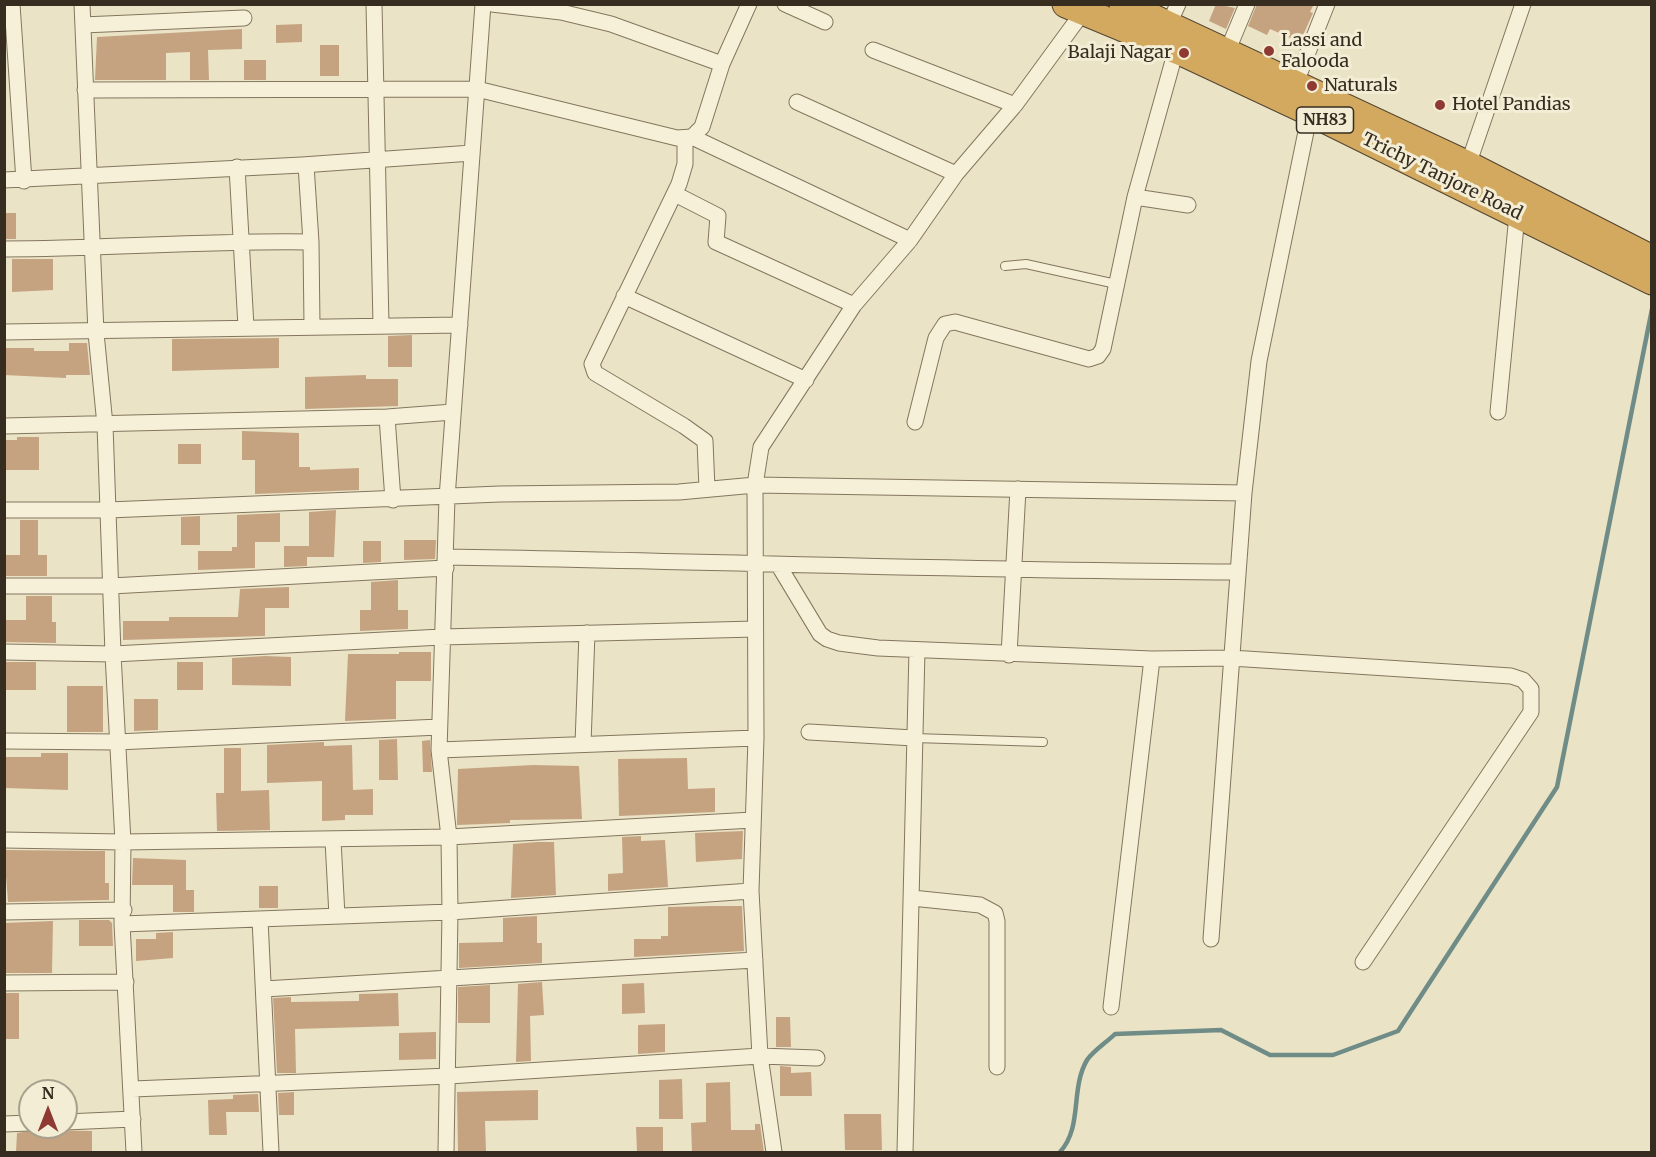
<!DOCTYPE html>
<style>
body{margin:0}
#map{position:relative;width:1656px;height:1157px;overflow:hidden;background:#eae3c6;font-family:Merriweather,serif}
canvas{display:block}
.frame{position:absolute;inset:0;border:6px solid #362c20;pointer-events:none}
.north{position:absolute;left:18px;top:1079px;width:60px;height:60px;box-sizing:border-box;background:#f3edd5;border:2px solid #a7a08d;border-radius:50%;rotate:0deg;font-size:16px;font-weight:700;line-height:24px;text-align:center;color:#362c20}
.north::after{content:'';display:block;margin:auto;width:21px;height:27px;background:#8e3a33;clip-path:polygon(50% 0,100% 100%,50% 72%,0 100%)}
</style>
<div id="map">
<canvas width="1656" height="1157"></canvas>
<div class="frame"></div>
<div class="north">N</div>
</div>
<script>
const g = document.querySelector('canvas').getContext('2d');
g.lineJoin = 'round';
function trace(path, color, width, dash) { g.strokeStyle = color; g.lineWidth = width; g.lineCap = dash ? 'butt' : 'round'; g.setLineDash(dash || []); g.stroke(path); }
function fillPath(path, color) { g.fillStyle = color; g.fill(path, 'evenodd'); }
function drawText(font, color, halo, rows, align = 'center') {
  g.font = font + ' Merriweather,serif'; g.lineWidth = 6; g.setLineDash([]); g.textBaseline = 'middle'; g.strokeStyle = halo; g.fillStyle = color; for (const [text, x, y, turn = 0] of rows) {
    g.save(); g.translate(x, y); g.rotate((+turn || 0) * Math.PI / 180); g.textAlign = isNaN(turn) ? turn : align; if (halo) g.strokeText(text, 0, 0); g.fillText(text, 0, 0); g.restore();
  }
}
trace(new Path2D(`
 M1060,1152C1083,1127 1070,1089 1087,1060C1093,1051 1107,1042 1115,1034L1221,1030L1270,1055H1333L1398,1031L1557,787L1652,309`), '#6f8c87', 4.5);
fillPath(new Path2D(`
 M1216,4L1235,8L1226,29L1209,21Z
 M1257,4H1314L1310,12L1313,13L1300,42L1270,29L1267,35L1248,26Z
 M302,24V42L276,43V25Z
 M242,29V49L208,50L209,80H190V52L166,53V80H95L97,37Z
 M320,45H339V76H320Z
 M244,60H266V80H244Z
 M4,213H16V239H4Z
 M12,259H53V290L12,292Z
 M412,335V367H388V336Z
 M279,338V368L172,371V339Z
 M69,343H87L90,375H66V378L4,375V348H34V351H69Z
 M366,375V379H398V406L305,409V377Z
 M242,431L299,433V467H310V470L359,468V490L255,494V460H242Z
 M17,437H39V470H4V440H17Z
 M178,444H201V464H178Z
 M336,510L334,557H307V566L284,567V546H309V512Z
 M280,513V542H255V568L198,570V551H232V547H237V515Z
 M200,516V545H181V517Z
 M20,520H38V555H47V576H5V555H20Z
 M404,540H436L435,559L404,560Z
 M363,541H381V562L363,563Z
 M398,580V610H408V629L360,631V610H371V582Z
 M289,587V608H265V636L123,640V621H169V617H238L240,589Z
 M26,596H52V622H56V643L4,642V620H26Z
 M399,652H431V681H396V719L345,721L348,654H399Z
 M265,656L291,657V686L232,685V658Z
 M4,662H36V690H4Z
 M177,662H203V690H177Z
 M67,686H103V732H67Z
 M134,699H158V730L134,731Z
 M397,739L398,780H379V740Z
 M430,740L432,772H423L422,741Z
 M324,742V746L352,745L353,790L373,789V815H345V820L322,821V781L267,783V745Z
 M224,748H241V791L269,790L270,830L217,831L216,793H224Z
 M41,753H68V790L5,788V757H41Z
 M687,758L688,789L715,788V812L619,816L618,759Z
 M533,765L579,766L582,819L510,820V823L457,825L458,769Z
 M743,831L742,859L696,862L695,833Z
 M641,836V841L665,840L668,887L608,891V874L623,873L622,837Z
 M537,842H554L556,895L511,898L513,844Z
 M4,850L105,851V883H109V900L8,902Z
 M133,858L186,860V890H194V912H173V885H132Z
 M259,886H278V908H259Z
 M711,906H742L744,951L634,957V939H661V936H668V907Z
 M537,916V943H542V963L459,968V943L503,942V918Z
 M79,920H109L112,923L113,946H79Z
 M53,921L52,973H4V923Z
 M173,932V958L136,961V939H156V933Z
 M542,982L544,1015L530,1016L531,1061L516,1062L518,984Z
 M644,983L645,1013L622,1014V984Z
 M490,985V1023H458V987Z
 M4,993H19V1039H4Z
 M398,993L399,1026L295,1029L296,1073H277L273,998L291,997V1002L359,1001V994Z
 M776,1017H790L791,1047H776Z
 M665,1024V1052L638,1054V1025Z
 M436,1032V1059L399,1060V1033Z
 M780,1066L791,1067V1073L811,1072L812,1096H780Z
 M682,1079L683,1119H659V1080Z
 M730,1082L731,1130H755V1124H760L764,1152H692L691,1123L706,1122V1083Z
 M538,1090V1120L485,1121L486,1152H458L457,1092Z
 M294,1092V1115H279L278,1093Z
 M258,1094L259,1112H226L227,1135H209L208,1100L233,1099V1095Z
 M844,1114H881L882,1150H845Z
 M636,1127H663V1152H637Z
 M36,1130L92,1131V1152H16L17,1133Z`), '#c5a380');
const lane = new Path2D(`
 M1005,266L1026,264L1116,284
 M914,738L1043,742`);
const street = new Path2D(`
 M12,4L24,181
 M82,4L96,333L105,425L113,654L123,842L122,924L134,1152
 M374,4L381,325
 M483,4L447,498L439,750L449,837L450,912L751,891
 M492,4L561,12L611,24L722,64
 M785,4L825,22
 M1169,24L1178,4
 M83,25L244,18
 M873,50L1015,105
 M1227,52L1247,4
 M1295,85L1327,4
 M85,90L477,89L677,138L692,137L702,127L722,64L749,4
 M797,102L956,174
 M692,137L910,240
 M685,138V164L679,184L592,364L595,373L684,426L705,441L707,489
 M306,165L311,242L312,326
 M1468,165L1523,4
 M237,167L246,327
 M4,180L302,165L472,153
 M675,194L718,216L716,242L854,305
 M1135,197L1188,205
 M4,249C107,249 209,240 311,242
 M624,296L806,380
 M4,332L460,325
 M1498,412L1517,215
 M387,417L393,500
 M915,422L936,338L945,324L955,322L1089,359L1098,356L1103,349L1135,197L1176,50
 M4,426L387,417L453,412
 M4,510H108L500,494L679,492L755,485L1244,493
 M446,557C710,561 974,571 1238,572
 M779,566L820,634L827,639L839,643L878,648L1152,659L1231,658L1511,676L1523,680L1531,689V712L1363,962
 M4,586H111L446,568
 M4,652L113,654L442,637L755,629
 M1009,655L1018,489
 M809,732L914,738
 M4,741L117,742L439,727
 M583,744L587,633
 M439,750L756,738
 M4,840L123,842L449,837L753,820
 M333,840L337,916
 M912,898L980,905L995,913L997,921V1067
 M4,912L124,910
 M260,919L271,1152
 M122,924L450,912L446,1152
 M1211,939L1244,493L1259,361L1310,112
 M4,983L126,982
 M264,989L755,960
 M1111,1007L1152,659
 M133,1089L449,1076L760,1056L817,1058
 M66,1122L133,1119
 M4,1124L30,1123
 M774,1152L760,1056L751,891L756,738L755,485L761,447L854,305L910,240L956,174L1015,105L1083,12
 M905,1152L917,650`);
const highway = new Path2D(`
 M1066,4L1184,53L1310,112L1652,281
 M1123,4L1468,165L1652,259`);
trace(lane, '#84765e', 10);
trace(street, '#84765e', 17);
trace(highway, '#534431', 29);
trace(lane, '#f6f0d9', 8);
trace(street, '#f6f0d9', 15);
trace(highway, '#d2a95f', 27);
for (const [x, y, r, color] of [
 [1269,51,6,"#8e3a33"],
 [1184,53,6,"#8e3a33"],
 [1312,86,6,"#8e3a33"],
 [1440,105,6,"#8e3a33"]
]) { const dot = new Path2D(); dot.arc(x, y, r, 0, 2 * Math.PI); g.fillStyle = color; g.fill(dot); trace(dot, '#f3edd5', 2); }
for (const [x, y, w] of [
 [1325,120,57]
]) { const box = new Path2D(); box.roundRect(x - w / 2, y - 13, w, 26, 4.5); g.fillStyle = '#f3edd5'; g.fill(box); trace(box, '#362c20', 1.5); }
drawText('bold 16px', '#362c20', null, [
 ["NH83",1325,120]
]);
drawText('18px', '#362c20', '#f3edd5', [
 ["Lassi and",1281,41],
 ["Falooda",1281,62],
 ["Balaji Nagar",1172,53,"right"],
 ["Naturals",1324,86],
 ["Hotel Pandias",1452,105]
], 'left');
drawText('18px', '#362c20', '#f3edd5', [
 ["Trichy Tanjore Road",1442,177,26]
]);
</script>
